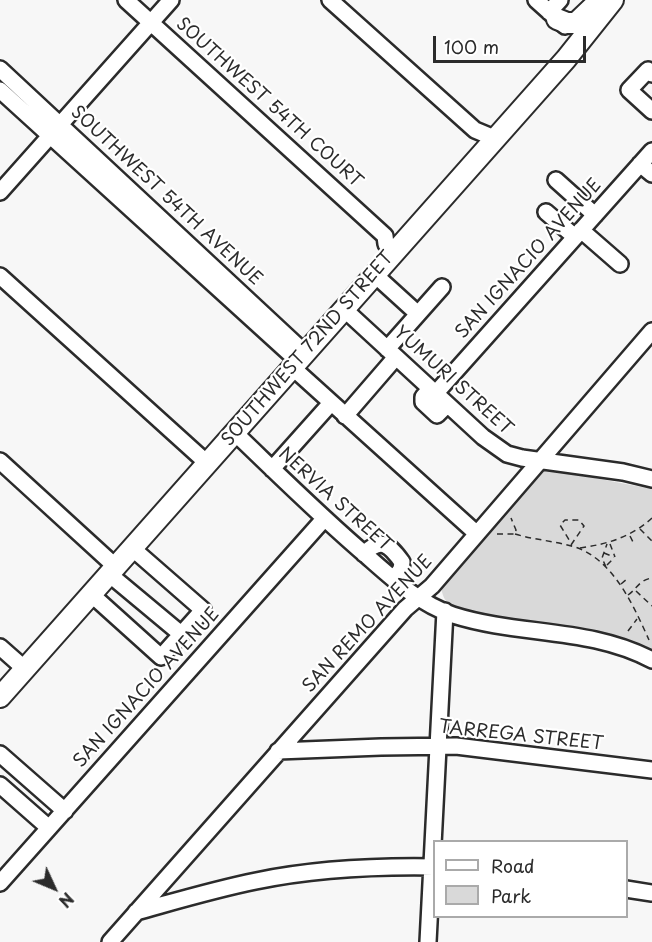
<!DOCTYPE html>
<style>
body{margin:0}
#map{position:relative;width:652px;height:942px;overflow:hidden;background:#f7f7f7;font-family:"Playpen Sans",sans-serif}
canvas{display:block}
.legend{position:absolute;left:433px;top:840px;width:195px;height:78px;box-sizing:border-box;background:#fff;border:2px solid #aaa;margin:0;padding:8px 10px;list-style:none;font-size:18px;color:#2b2b2b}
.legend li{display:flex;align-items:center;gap:12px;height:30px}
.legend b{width:30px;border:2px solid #aaa}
.north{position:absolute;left:24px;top:858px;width:60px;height:60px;-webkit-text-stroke:4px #fff;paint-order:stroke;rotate:134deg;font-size:16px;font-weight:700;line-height:24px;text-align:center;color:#2b2b2b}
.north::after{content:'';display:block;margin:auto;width:21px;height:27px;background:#2b2b2b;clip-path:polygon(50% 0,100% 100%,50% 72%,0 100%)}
.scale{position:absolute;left:433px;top:36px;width:153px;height:27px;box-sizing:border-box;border:3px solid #2b2b2b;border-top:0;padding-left:8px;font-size:18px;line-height:21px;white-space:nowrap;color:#2b2b2b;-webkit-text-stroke:4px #fff;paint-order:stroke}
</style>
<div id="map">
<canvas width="652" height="942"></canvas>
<ul class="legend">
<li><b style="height:8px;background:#fff"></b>Road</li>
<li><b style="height:16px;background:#d9d9d9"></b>Park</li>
</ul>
<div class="north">N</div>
<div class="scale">100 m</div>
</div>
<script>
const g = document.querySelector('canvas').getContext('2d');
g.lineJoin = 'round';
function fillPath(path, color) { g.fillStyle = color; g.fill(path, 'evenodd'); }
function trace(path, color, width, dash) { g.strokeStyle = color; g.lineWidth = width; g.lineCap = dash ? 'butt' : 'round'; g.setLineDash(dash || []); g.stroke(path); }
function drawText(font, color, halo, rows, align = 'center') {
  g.font = font + ' "Playpen Sans",sans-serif'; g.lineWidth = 4.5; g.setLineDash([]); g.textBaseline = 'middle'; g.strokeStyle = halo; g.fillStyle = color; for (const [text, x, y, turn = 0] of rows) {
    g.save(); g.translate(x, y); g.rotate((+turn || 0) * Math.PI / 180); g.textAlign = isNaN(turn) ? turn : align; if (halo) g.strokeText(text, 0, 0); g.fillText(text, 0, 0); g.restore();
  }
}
fillPath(new Path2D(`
 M543,468L652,489V654L616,637L475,614C456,609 442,607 441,584Z`), '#d9d9d9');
const minor = new Path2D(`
 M126,0L385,236L386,244L395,251
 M330,0L475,130L487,135L493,140
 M536,0L565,26
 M549,12L560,0
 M0,69L305,353
 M652,74L648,70L629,90L652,111
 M0,90L298,361
 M640,164L652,174
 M556,180L595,215
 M0,192L171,0
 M546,212L575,237
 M581,230L620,264
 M374,274L418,314
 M0,276L207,463
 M344,309L483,437L507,454L522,458L623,472L652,479
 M387,349L442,287
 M292,367L476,533
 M430,389L423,397V402L437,415L447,405
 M435,394L652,151
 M345,416L396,357
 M234,432C278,474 321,517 367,556C393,579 420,604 453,615C519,636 590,627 652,660
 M0,461L116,567
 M272,469L331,403
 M364,554C381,537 389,544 402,562L401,569L394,579
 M109,574L181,634
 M91,594L161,657L203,610L132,548
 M0,647L25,669
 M278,751L381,747L456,746L652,770
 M0,754L65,811
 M0,785L49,828
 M0,883L324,519
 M626,889L652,893
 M136,912C176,901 216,889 256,881C314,869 375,866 434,867
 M110,942L405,609L432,586L652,331
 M428,942L445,611`);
const major = new Path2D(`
 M557,19L567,23H576L598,2
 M0,697L566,59L613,0`);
trace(minor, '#2b2b2b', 20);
trace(major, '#2b2b2b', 24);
trace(new Path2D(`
 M640,529L652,541
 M497,534H515L516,530L511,518
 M515,534C535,540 555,541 575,547C614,560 634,607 649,640
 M630,536L633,542
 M610,544L615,557
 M571,545L584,526L579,520H565L560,525L571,543
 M580,548C608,544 631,537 652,518
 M604,553L614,557
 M607,565L614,558
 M606,567L602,558L607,544
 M621,584L627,579
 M636,591L652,606
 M628,595C637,589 639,580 652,578
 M628,631L637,619`), '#2b2b2b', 1.5, [6, 4.5]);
trace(minor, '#fff', 15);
trace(major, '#fff', 20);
drawText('18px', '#2b2b2b', '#fff', [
 ["SOUTHWEST 54TH COURT",269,103,42],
 ["SOUTHWEST 54TH AVENUE",166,196,43],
 ["SAN IGNACIO AVENUE",529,259,-48],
 ["SOUTHWEST 72ND STREET",308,349,-49],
 ["YUMURI STREET",453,381,42],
 ["NERVIA STREET",335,500,42],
 ["SAN REMO AVENUE",368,624,-47],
 ["SAN IGNACIO AVENUE",147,688,-48],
 ["TARREGA STREET",521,736,6]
]);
</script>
